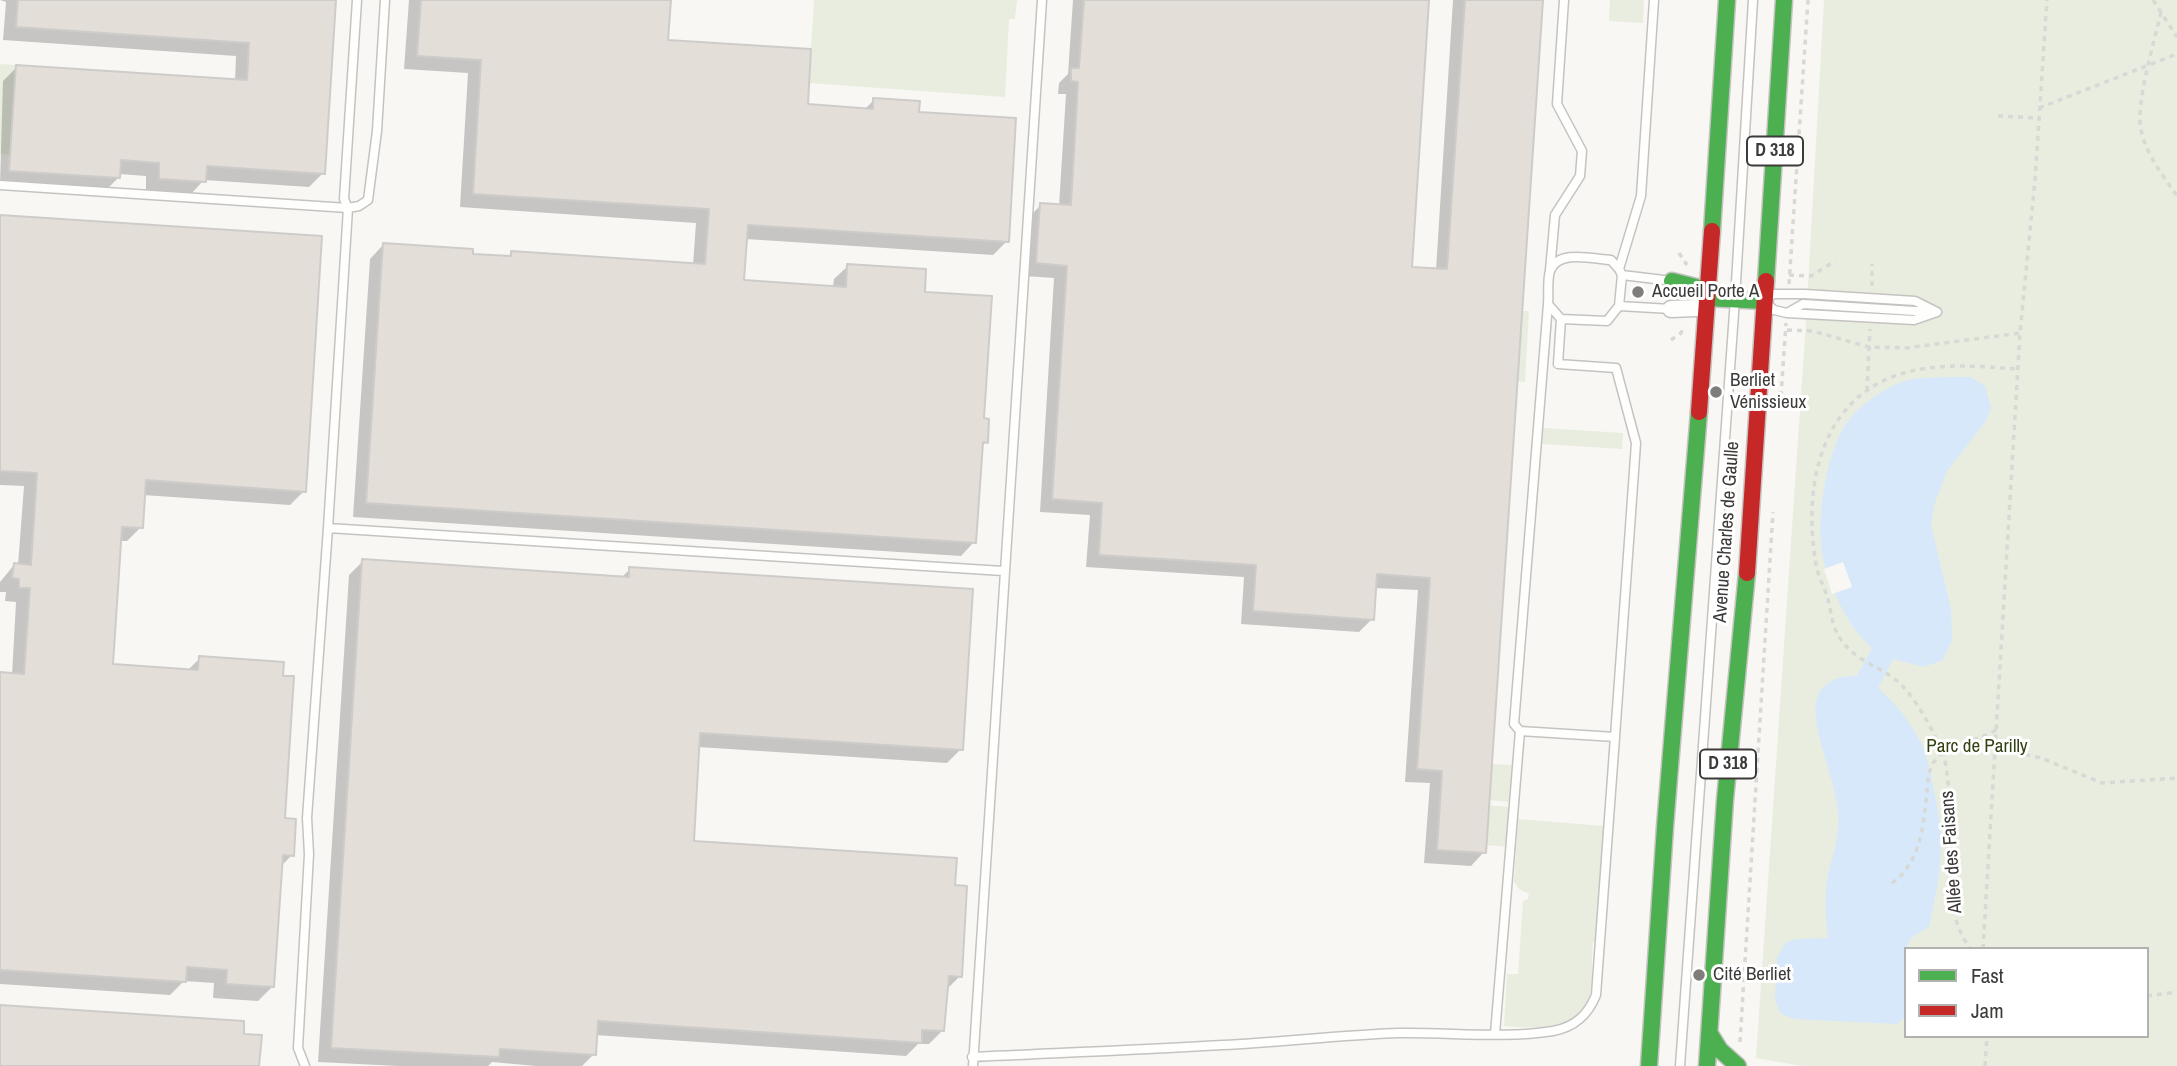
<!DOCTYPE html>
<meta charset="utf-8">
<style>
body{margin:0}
#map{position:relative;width:2177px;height:1066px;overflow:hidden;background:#f9f7f4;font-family:"Archivo Narrow",sans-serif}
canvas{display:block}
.legend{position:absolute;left:1904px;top:947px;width:245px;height:91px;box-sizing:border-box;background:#fff;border:2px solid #b1b1b0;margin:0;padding:9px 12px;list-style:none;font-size:21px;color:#3d3b39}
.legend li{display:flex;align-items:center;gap:14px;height:35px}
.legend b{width:35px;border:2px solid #b1b1b0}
</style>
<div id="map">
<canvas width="2177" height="1066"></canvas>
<ul class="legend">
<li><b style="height:9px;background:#4caf50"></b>Fast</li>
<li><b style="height:9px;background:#c62828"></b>Jam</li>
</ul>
</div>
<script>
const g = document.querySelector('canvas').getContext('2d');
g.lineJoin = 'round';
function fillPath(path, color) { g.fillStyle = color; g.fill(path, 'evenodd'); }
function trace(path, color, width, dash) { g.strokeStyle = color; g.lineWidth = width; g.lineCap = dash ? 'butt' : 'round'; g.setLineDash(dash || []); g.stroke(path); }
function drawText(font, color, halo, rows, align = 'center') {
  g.font = font + ' "Archivo Narrow",sans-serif'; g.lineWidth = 6; g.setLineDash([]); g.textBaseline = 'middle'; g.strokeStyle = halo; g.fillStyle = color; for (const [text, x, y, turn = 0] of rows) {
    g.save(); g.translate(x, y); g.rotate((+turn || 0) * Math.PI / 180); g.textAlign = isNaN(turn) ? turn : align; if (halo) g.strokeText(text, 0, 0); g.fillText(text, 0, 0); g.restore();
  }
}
fillPath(new Path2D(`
 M814,0H1017L1015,19H1009L1005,97L809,83Z
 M1610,0H1644L1643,23L1609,21Z
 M1824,0H2177V1066H1802L1756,1058L1805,336L1806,323L1804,322H1806ZM1906,949H2147V1036H1906Z
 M0,64L16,65L10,155L0,154Z
 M1522,311H1529L1525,382L1517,381Z
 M1543,428L1623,433L1622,449L1542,444Z
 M1492,764L1512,765L1510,802L1489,800Z
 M1489,805L1509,807L1507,847L1486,845Z
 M1518,819L1604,826L1596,941L1593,942C1591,960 1594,985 1588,1002C1578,1032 1528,1028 1504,1026L1507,974H1518L1523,901L1528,899L1529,894L1519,889L1514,882Z`), '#e8eddf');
fillPath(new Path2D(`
 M1945,377H1970L1985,386L1991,408L1986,421L1947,471L1934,505L1931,525L1951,609L1952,640L1943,660L1924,667L1893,659L1878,688C1896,704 1910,721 1921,743C1930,760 1941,822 1941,842C1941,871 1935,899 1929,927L1911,938L1907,946L1908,949H1906V1016L1897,1024L1794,1019L1780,1013L1775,999L1777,957L1786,942L1798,939L1828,938C1826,919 1824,900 1827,880C1832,854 1840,840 1838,812C1836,781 1811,729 1816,702C1820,681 1839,676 1857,676L1872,648C1847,627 1823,576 1821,543C1818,508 1828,441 1853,415C1868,400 1891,383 1913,379C1923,378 1934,378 1945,377Z`), '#d6e8fa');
fillPath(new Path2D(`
 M1843,562L1852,587L1832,594L1824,569Z`), '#f9f7f4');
fillPath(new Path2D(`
 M0,0H335L323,173L309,187L204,180L190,195L146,192V176L119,174L118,178L105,191L0,185L3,81L17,67L235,81L236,56L3,40L6,2Z
 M409,0H669L667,42L806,106L864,110L874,100L917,113L1007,241L993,255L746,239L742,282L833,287L834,279L848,266L923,293L983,420L986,442L981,448L974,542L961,556L353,517L370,259L383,245L471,255L507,258L512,252L693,265L696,223L460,207L468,73L404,69Z
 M1073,0H1427L1410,268L1436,270L1453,0H1541L1484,852L1471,866L1424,863L1430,783L1405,782L1418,590L1374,588L1372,619L1359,632L1241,624L1244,577L1086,567L1090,515L1040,512L1054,278L1024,276L1028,218L1041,205L1059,206L1066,94H1058L1059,83L1068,74Z
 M0,217L304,491L290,505L143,495L141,527L127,541H120L112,666L187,671L200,658L283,820L292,855L280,867L272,987L258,1001L213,998L214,983L184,981L170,995L0,984V674L12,675L16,602L5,601L6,592H0V582L14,565H18L24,486L0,485Z
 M363,561L621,578L630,569L961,749L947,763L698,747L692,843L953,887L960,976L946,990L943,1030L929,1044H918L906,1056L595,1035L594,1054L582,1066H536L492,1062L488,1066H398L318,1062L349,575Z`), '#0003');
const building = new Path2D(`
 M18,0H336L325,174L207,166L206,182L159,179V163L121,160L120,178L9,171L16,65L247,80L249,43L16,27Z
 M421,0H671L668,40L811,49L808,104L873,109V98L920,101L919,112L1016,118L1009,242L748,225L744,280L846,287L847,264L926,269L925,292L992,296L984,418L989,419L988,443L983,442L976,543L366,503L383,243L473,249V254L511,256V251L705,264L709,209L473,194L481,60L417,56Z
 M1084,0H1429L1412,267L1447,269L1465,0H1543L1486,853L1437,850L1442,771L1417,769L1430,578L1377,574L1374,620L1253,611L1256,565L1099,555L1102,503L1052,499L1067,266L1036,263L1040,203L1071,205L1078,82L1071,81V68H1079Z
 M0,215L322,236L306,492L146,480L143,528L122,527L113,664L198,670L199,656L284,662L283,676H294L285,818L296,819L294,856L283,855L274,987L226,984L227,970L187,967L186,982L0,970V672L24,674L30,588H19V579L12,578L14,563L31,565L37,473L0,471Z
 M362,559L629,577V567L973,589L963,750L700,733L694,841L957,858L955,885L967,886L962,977L949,976L944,1031L922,1030V1043L598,1021L596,1055L500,1049L499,1057L331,1048Z
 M0,1005L244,1021V1034L262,1035L259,1066H0Z`);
fillPath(building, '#e4ded8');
trace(building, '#ceccca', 2);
const lane = new Path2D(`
 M357,0L344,199L348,208L328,528L1003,571
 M0,185L348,208L359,206L368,200L377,131L385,0
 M1619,269L1611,260C1593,259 1558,249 1550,271C1547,280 1549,295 1548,304L1561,319L1607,321L1619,306L1622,275L1619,269L1641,196L1654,0
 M1550,270L1555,215L1580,176L1582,151L1557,104L1564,0
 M1622,275L1672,281
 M1773,294H1805L1915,301L1937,312L1914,320L1787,313L1774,310L1764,301Z
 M1548,304L1514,724L1520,731L1615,737L1636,443L1616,368L1558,364L1561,319
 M1619,306L1671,309
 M1789,312L1803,304L1931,312
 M1495,1034L1520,731
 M972,1057C1056,1053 1139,1050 1223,1045C1282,1042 1340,1035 1399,1033C1450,1032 1503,1039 1553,1031C1575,1027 1588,1015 1596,995L1615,737
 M305,1066L298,1048L309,854L307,818L328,528
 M973,1066L1042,0
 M1680,1066L1735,299L1753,0`);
const street = new Path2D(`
 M1671,309L1696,308L1708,298`);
const fast = new Path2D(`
 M1712,231L1727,0
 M1672,281L1696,287L1708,298L1764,301
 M1766,281L1784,0
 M1710,1034L1720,1050L1738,1066
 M1649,1066L1665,827L1699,412
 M1707,1066L1725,800L1747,573`);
const jam = new Path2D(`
 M1699,412L1712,231
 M1747,573L1766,281`);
trace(lane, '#c5c3c1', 11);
trace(street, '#c5c3c1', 19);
trace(fast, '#c5c3c1', 19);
trace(jam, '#c5c3c1', 19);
trace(new Path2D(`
 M2153,0L2177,37
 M2161,12C2155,40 2135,104 2141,130C2146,155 2163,175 2177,196
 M2039,108L2177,54
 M1998,116L2038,118
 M1679,253L1687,265
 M1789,275L1811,276L1835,261
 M1789,284L1808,0
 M1872,286V264
 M1787,330L1813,331L1869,347L1906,348L2020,333
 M1671,340L1681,333L1684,326
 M1867,391L1870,329
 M1781,396L1786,323
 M1996,730L1989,734L1943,751C1930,727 1917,698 1896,680C1876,664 1852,660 1838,635C1832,625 1831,611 1828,599C1825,589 1820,580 1817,569C1804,504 1813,420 1877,384C1921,360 1970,366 2018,369
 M1996,748L2041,758L2102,783L2177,778
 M1943,751C1948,773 1950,799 1951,822C1952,863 1943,915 1971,949
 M1892,883C1926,860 1924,809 1929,773L1933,763L1943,751
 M1983,949L2020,333L2035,180L2047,0
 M2147,996L2177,992
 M1740,1042L1773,512
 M1985,1066L1987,1036`), '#d8d8d7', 3.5, [5, 5]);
trace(lane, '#fefefd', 8);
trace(street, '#fefefd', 16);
trace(fast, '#4caf50', 16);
trace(jam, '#c62828', 16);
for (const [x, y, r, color] of [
 [1638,292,7,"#7f7d7a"],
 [1716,392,7,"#7f7d7a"],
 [1699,975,7,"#7f7d7a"]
]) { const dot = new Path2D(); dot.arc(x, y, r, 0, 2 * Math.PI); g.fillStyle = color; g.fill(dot); trace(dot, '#fff', 2.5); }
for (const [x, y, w] of [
 [1775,151,56],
 [1728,764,56]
]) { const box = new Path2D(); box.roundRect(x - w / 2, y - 14.5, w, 29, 5); g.fillStyle = '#fff'; g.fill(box); trace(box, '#3d3b39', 2); }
drawText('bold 18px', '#3d3b39', null, [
 ["D 318",1775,151],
 ["D 318",1728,764]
]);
drawText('19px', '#3d3b39', '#fff', [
 ["Accueil Porte A",1652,292],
 ["Berliet",1730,381],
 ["Vénissieux",1730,403],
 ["Cité Berliet",1713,975]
], 'left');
drawText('19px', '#3d3b39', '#fff', [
 ["Avenue Charles de Gaulle",1727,532,-86],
 ["Allée des Faisans",1952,852,-94]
]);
drawText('19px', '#324210', '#fff', [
 ["Parc de Parilly",1977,747]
]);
</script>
